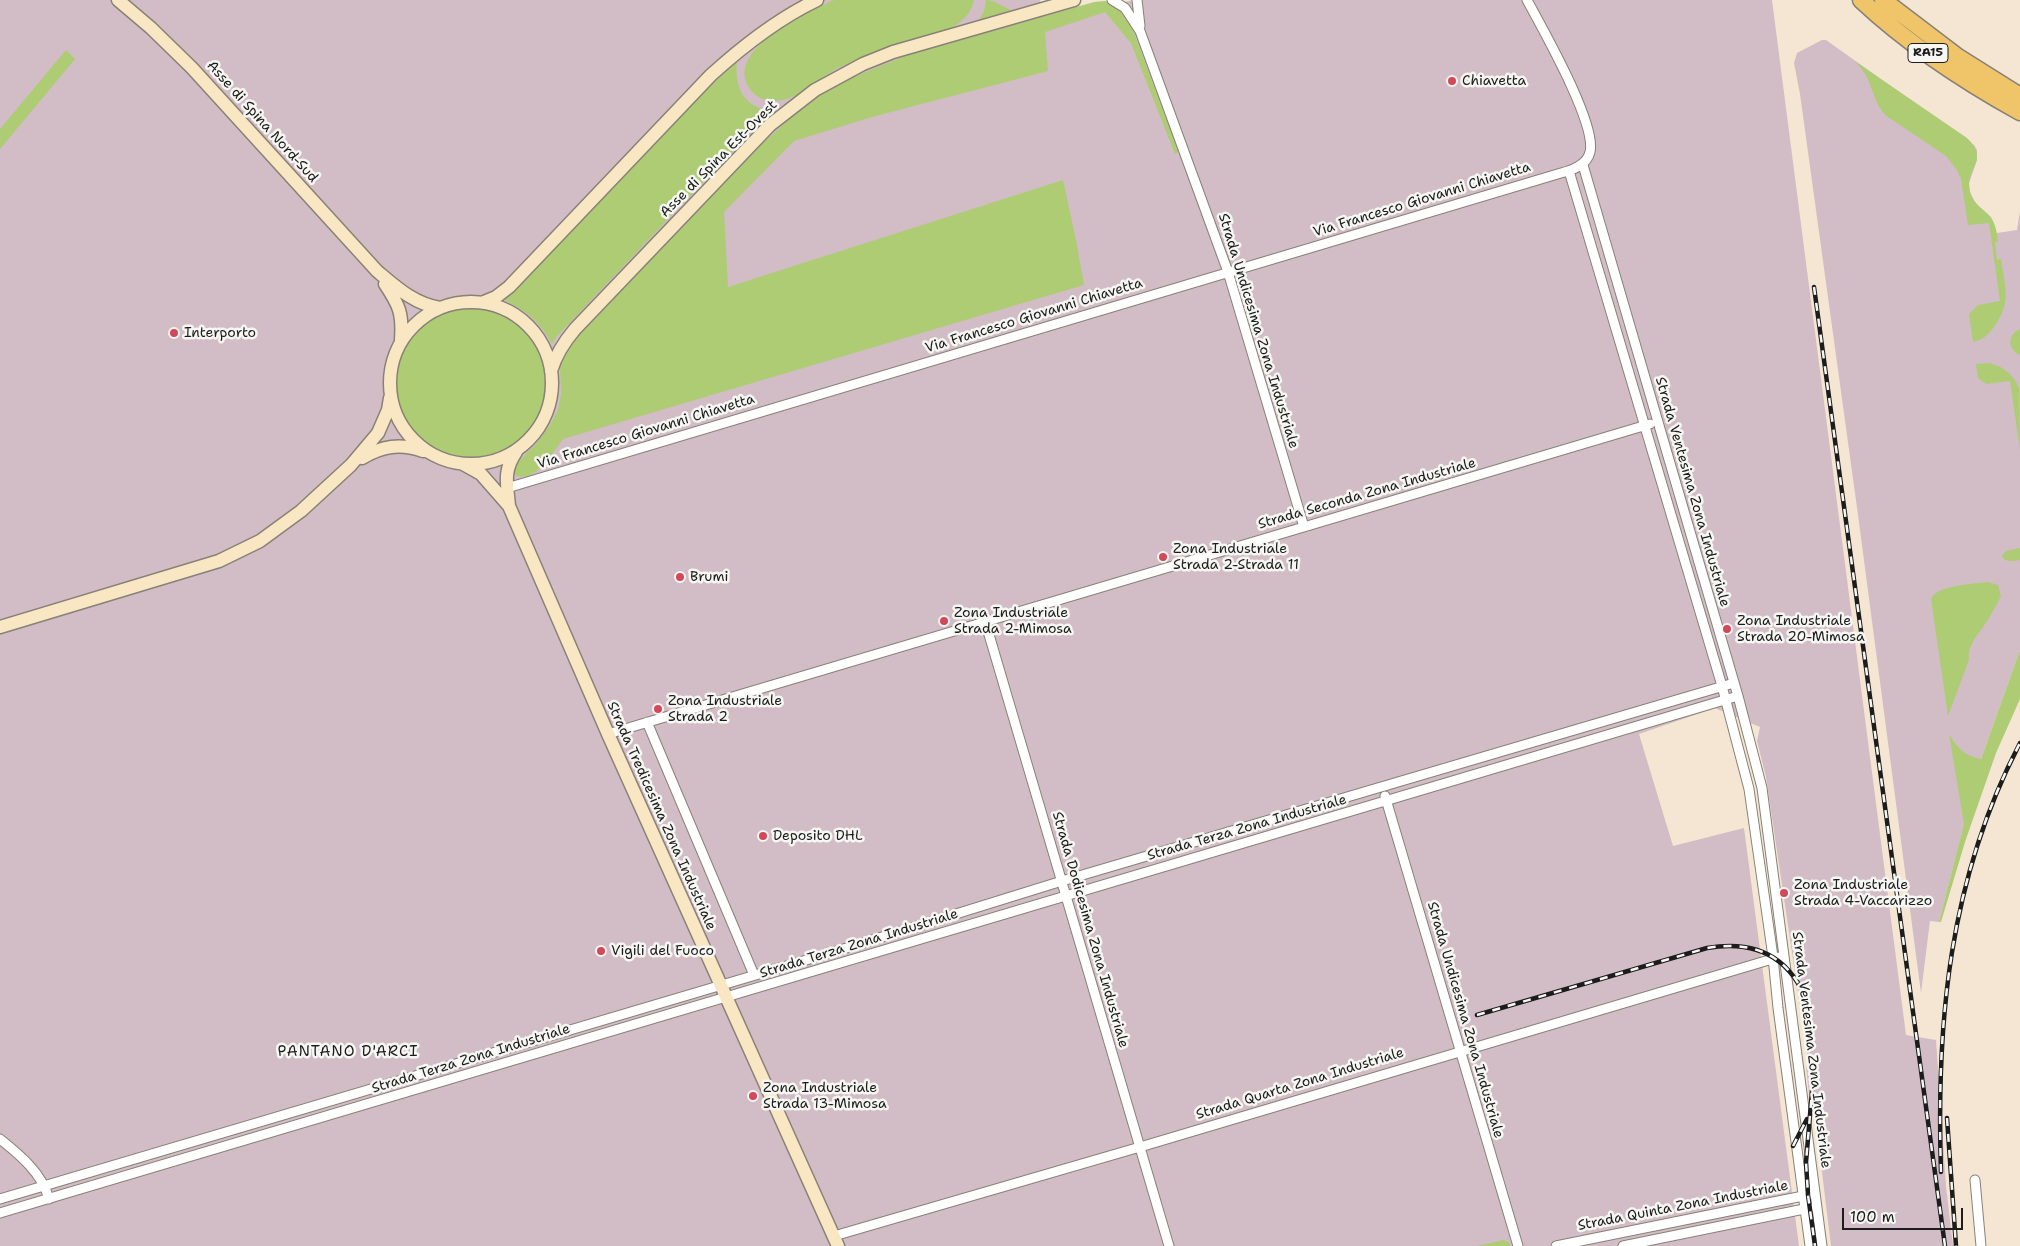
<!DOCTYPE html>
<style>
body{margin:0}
#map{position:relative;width:2020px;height:1246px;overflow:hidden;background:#f4e6d2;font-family:"Shantell Sans",sans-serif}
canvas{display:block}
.scale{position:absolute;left:1842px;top:1208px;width:121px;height:22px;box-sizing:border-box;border:2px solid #1c1c1c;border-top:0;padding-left:6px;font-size:15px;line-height:18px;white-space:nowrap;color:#1c1c1c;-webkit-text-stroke:4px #f6f6f2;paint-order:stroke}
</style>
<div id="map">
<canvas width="2020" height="1246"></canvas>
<div class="scale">100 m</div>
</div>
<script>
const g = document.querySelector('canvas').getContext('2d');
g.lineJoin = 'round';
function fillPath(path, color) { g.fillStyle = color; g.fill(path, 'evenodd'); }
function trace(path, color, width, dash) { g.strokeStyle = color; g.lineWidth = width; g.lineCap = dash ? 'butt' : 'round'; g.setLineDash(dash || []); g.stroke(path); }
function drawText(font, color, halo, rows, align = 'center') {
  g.font = font + ' "Shantell Sans",sans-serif'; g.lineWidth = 5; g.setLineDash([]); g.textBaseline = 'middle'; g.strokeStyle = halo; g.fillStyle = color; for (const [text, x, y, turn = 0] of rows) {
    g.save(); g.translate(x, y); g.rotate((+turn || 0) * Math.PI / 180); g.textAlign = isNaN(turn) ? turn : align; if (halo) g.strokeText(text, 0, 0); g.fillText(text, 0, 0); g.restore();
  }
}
fillPath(new Path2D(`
 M0,0H1040L1046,23L1133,0H1772L1906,1035L1936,1040L1946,1186L1953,1246H1831L1813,1099L1809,1094L1806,1067H1809L1766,777L1757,741L1760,727L1715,708L1639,734L1673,846L1744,828L1799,1246H0Z
 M1822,40H1826L1974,145L1977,150V160L1969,183L1970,192L1976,204L1991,217L1997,233L2017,230L2020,211V650L1981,759L1939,922L1930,921L1921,993L1858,515L1800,94L1794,63L1797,53Z`), '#d2bdc6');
fillPath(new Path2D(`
 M834,0H974C972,12 962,23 951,28C937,34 921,37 907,41C883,48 859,58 836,69C818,79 798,100 776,101C764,101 754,97 748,86C727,48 809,11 834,0Z
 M986,0C995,0 1002,7 1012,10L979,20L984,11Z
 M1105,1L1112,3L1128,17L1179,152L1175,154L1131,43L1105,12L1045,32L1048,71L872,117L794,141L724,212L728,287L1063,180L1076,240L1084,285L563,439C552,453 536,484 515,475L513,471L516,464L537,443L550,425L558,410L561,394L560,366L568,347L758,148L800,109L819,95L841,82L905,56L1094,2Z
 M66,50L75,59L0,149V129Z
 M737,61C734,90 745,108 775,112L749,134L557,336L552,344C541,323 526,310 504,300L703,93Z
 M1856,62L1967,138C1991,160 1964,169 1970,192C1973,205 1985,209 1992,219C1996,226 1997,234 1998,242H1995L1997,260L2001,259C2005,288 2012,301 1994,327C1988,335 1983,340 1973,342L1969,314L1978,305L2000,301L1989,223L1968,225L1961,179L1957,170L1946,156L1885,115L1878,105L1866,75Z
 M396 382a75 75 0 1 1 150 0a75 75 0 1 1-150 0Z
 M2020,329V355C2007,349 2007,335 2020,329Z
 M1989,363C2003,366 2014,375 2019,388L2020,450L2010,381L1986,384L1978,378L1976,364Z
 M2020,548V560C2014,561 2005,563 2002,556L2006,551Z
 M1988,582L1998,585L2001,596C1996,605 1991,616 1985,624C1978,635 1967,645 1969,660L1948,716L1931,599C1936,585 1974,584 1988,582Z
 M2020,650V699L1996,753L1965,842L1941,922H1939L1964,824L1949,734C1957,748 1965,756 1981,759Z
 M1504,1240L1510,1243V1246H1476Z`), '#adcc74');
const street = new Path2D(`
 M1112,0L1125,8L1140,31L1228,272L1304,527
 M1137,0L1140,26
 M1583,165L1738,696L1762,788L1822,1246
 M1569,171L1722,686L1749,789L1773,957L1778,1008L1810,1246
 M507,488L1561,173C1573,170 1587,165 1590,152C1597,124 1542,28 1527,0
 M985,621L1169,1246
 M647,722L754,975
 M608,734L1650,424
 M1385,796L1518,1246
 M0,1139C20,1155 42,1173 49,1199
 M1975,1180L1981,1246
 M0,1199L840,950L1062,881L1734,683
 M0,1213L1738,696
 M834,1236L1140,1147L1779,957
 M1556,1246L1808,1195
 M1623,1246L1809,1208`);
const secondary = new Path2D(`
 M118,0L151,28L192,68L377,271C396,287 414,304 440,308
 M385,284C399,305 403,313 401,340
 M390 383a81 81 0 1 1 162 0a81 81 0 1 1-162 0Z
 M484,302L496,297L509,287L711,75C743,46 777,19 817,0
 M551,371C556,354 564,342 575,329L770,125L815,90L863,64L893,52L1074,0
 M362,458C382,446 400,443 423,451
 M463,464L481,474L509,506L608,734L838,1246
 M509,506C507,483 503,471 516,452
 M0,627L219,561L260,541L301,511L351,465L378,433L388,410L390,398`);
const highway = new Path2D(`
 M1861,0C1908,44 1964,81 2020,112
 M1883,0L1958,57L2020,96`);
trace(street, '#888177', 11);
trace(secondary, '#888177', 15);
trace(highway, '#888177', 19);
trace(street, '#fff', 9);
trace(secondary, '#f9e7c3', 12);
trace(highway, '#f0c469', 16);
const rail = new Path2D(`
 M1814,287L1945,1246
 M1477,1015L1707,948C1760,939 1794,960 1810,1010
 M1814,1068L1806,1162L1808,1195L1815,1246
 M1947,1118L1956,1246
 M1793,1146L1807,1119
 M1941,1172C1936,1022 1949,879 2020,743`);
trace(rail, '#1c1c1c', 4.5);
trace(rail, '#f6f6f2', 2.5, [8]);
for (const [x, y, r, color] of [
 [1452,81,5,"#d1495b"],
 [174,333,5,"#d1495b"],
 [1163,557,5,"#d1495b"],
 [680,577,5,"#d1495b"],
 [944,621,5,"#d1495b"],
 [1727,629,5,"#d1495b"],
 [658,709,5,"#d1495b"],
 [763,836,5,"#d1495b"],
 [1784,893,5,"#d1495b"],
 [601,951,5,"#d1495b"],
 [753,1096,5,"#d1495b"]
]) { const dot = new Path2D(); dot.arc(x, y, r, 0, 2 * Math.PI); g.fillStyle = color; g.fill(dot); trace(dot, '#f6f6f2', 2); }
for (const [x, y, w] of [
 [1928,53,40]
]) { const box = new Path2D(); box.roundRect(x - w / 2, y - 9.5, w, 19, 4); g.fillStyle = '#f6f6f2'; g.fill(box); trace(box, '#1c1c1c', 1); }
drawText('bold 12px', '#1c1c1c', null, [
 ["RA15",1928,53]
]);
drawText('14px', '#1c1c1c', '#f6f6f2', [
 ["Chiavetta",1462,81],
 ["Interporto",184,333],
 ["Zona Industriale",1173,549],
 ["Strada 2-Strada 11",1173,565],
 ["Brumi",690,577],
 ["Zona Industriale",954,613],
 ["Strada 2-Mimosa",954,629],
 ["Zona Industriale",1737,621],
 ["Strada 20-Mimosa",1737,637],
 ["Zona Industriale",668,701],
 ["Strada 2",668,717],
 ["Deposito DHL",773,836],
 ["Zona Industriale",1794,885],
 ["Strada 4-Vaccarizzo",1794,901],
 ["Vigili del Fuoco",611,951],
 ["Zona Industriale",763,1088],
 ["Strada 13-Mimosa",763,1104]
], 'left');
drawText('14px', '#1c1c1c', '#f6f6f2', [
 ["Asse di Spina Nord-Sud",262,122,48],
 ["Asse di Spina Est-Ovest",719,159,-45],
 ["Via Francesco Giovanni Chiavetta",1422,200,-17],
 ["Via Francesco Giovanni Chiavetta",1034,316,-17],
 ["Strada Undicesima Zona Industriale",1258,331,73],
 ["Via Francesco Giovanni Chiavetta",646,432,-17],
 ["Strada Ventesima Zona Industriale",1692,492,74],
 ["Strada Seconda Zona Industriale",1367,494,-16],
 ["Strada Tredicesima Zona Industriale",661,816,66],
 ["Strada Terza Zona Industriale",1247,828,-16],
 ["Strada Dodicesima Zona Industriale",1090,930,74],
 ["Strada Terza Zona Industriale",859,944,-17],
 ["Strada Undicesima Zona Industriale",1465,1020,74],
 ["Strada Ventesima Zona Industriale",1811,1050,83],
 ["Strada Terza Zona Industriale",471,1059,-17],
 ["Strada Quarta Zona Industriale",1300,1084,-17],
 ["Strada Quinta Zona Industriale",1683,1206,-11]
]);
g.letterSpacing = '1px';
drawText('15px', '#1c1c1c', '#f6f6f2', [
 ["PANTANO D'ARCI",348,1052]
]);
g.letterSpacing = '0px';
</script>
